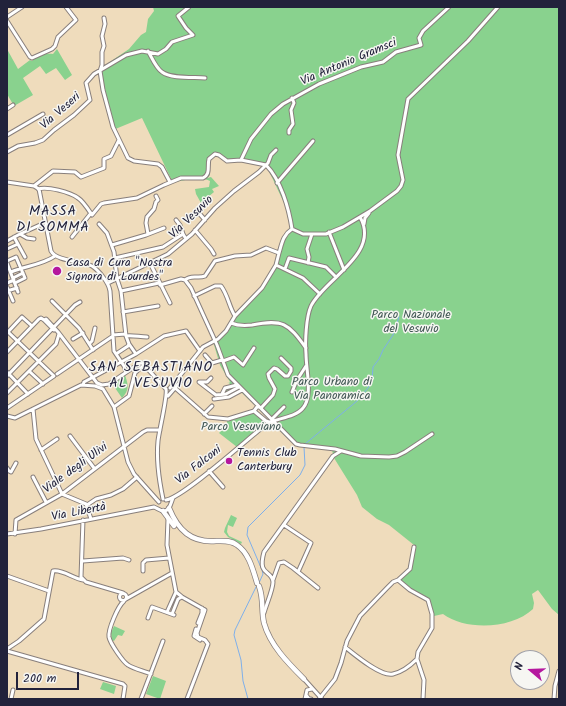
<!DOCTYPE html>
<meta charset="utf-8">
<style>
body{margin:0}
#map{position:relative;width:566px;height:706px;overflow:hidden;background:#efdcbc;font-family:Kalam,sans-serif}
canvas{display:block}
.frame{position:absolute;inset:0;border:8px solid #22223b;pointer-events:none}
.north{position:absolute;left:510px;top:650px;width:40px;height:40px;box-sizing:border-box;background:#f6f6f2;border:1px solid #a1a1a9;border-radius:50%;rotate:289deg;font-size:11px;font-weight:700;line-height:16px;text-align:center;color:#22223b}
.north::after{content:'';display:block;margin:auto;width:14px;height:18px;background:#b5179e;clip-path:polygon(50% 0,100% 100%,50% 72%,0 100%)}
.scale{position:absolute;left:16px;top:672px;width:63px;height:18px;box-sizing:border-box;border:2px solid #22223b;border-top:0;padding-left:5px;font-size:12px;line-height:14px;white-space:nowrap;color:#22223b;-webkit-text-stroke:3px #f6f6f2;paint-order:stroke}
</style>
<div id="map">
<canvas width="566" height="706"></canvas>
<div class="frame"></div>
<div class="north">N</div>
<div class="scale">200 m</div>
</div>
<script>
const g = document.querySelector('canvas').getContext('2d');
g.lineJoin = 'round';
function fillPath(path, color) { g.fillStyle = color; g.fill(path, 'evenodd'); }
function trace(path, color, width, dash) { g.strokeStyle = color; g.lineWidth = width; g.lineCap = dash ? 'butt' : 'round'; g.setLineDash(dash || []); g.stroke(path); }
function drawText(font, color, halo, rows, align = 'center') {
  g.font = font + ' Kalam,sans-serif'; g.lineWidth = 3; g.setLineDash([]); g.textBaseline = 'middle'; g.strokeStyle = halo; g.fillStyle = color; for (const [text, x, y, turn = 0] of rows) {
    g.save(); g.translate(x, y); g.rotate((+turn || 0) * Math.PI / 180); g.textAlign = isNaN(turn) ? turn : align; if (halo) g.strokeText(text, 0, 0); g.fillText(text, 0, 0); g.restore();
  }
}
fillPath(new Path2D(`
 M153,7H559V615L552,609L538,590L532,594L534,603L533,609C512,629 466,631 443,614L434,616L430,614V609L426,600L398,581L409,567L414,545L389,525L377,519L362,507L357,495L334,458L332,450L297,446L286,437L270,420L240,391L230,396L214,397L215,395H226L238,389L237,388L230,391V390L227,391V392L224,393L225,391L224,390L234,388L235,386L232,384H230L227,382L229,383L230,382L220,365L212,338L217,337L225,331L234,316L265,283L275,264L290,227L285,205L268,169C260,165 250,160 240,161C236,161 232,163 227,162C220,160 218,153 210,159V175L207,178L211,177L219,186L212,189L214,192L201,203L196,194L195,189L209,187L210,181C202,176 181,180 173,183L142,118L113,130C111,122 110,113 107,105C101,90 98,85 101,68L129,49L141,35L146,32L148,19L154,11Z
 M7,49L18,69L30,60L32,61C37,55 45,53 53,54L57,49L72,75L65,80L56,68L46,74L40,66L23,78L33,95L14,106L7,94Z
 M125,375C128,384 130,390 122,398L113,385Z
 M254,411L267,423L237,447L219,433L227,425V420Z
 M231,515L237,518L233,527L228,525L227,532L229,536L242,542L241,544L228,537L224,532L225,528Z
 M114,626L125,631L122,636L118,635L114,641L112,640L111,633Z
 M153,676L166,681L160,699L146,694Z
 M103,682L116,686L114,694L100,689Z`), '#89d28e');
trace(new Path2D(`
 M305,444L357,401L368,388L372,379L373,367L379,359L383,350L393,335L399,317
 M259,583L263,574L262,570L247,535L248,527L300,475L305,465L304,447
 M248,699L243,681L241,660L234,635L235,630L257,585`), '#7eafea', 1);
const minor = new Path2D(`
 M7,17L22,7
 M104,18L105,24L102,36L104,46L102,52V65L100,71L103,90L113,127L128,158L134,161L158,164L162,167L170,182
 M7,21L30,57L32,58L52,49L55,46L58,37L76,20L66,7
 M148,51C152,58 156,68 162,72C171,79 194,77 205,78
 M7,109L13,105
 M289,133V130L293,124L291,110L294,103L292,98
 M7,135L43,114
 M7,152L18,146L35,143L43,140L54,130L74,115L90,100L86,83L94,74L126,55L142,51L158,54L166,49L172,42L193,35L186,28L178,16L189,7
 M241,160L251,139L271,114L283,104L319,84L361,67L383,62L396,52L421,45L419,38L423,31L449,7
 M266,165C281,180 289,209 292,229L303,234H326L343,227L370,211L397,191L401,186L403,180L398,155L408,99L468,41L498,7
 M7,182L34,186L39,189L51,251C56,261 81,261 92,266C97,269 100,273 103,277C107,282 109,285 110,291L114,351L124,366L126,372
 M277,183L313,141
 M34,186L53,171L75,172L81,177L104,168V159L111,156L119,140
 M38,189C47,186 70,192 78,198C83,201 88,209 92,215L101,204L104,203L137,198L164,185L181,178H203C211,174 207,166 209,159L215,154L219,155L227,161L241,160L266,165
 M198,212L205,220
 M176,220L180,225L183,234
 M99,224L107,233L114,252L117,279L121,291L126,336L129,344L128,346L116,354
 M364,224L365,218L369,213
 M195,230L211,249L214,254
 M329,232L344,270
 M20,234L27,238L34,239
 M148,234L146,223L147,217L154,209L156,202L158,200L156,196
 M14,237L25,257
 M72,237L91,213
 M7,241L20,234L40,225
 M112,245L146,235L164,228
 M7,249L18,244
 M279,253C282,243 283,235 292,229
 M115,258L163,247L183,234L186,239
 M7,261L16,257L25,278L15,283
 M7,263L18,292
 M150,263L170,303
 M308,263L309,257L307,249L312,234
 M285,269L289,258L326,267L336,277
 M11,272C25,266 42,265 55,256
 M13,278L23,273
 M185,280C191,274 198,279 205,276L215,261L235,256L251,255L266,248L279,253L276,265
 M7,283L14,280
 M108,283L168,254L192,234L215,208L234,191L259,172L268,163L271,155L276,150
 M160,285L181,279L185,280L191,288L217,345L228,375L296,444L300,445L335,449L361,456L389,457L397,456L405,452L432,434
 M7,287L13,301
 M7,291L17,288
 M121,291L159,283
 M194,296L215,286H221C228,295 229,307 235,316
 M52,301L79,328L93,350
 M123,312L158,306
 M44,320L54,330
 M231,323C238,326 244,326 252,325C283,319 288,323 306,348
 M7,331L54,376L7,408
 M7,333L22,317L32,326
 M113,335L125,334
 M126,336C132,335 140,337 147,337
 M73,339L83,333
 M90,343L92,341L95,328
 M129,344L136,354
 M7,352L39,319L41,318L44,320L46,319L58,332L97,383L102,385L109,384
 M205,355L212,363L222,360
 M223,361L234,357L243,365L254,348
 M144,365L166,389
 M29,371L43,384
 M7,372L28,394
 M57,374L113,336
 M7,376L75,305L80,302
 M211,378L207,382H199L216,395L226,394L239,387
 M109,384L140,363H142L144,365
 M83,385L84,382L136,354L164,336L186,331L200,351
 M174,387L208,417L228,419L254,411L257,407H259
 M170,388L203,347L218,339L226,331L235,316L262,288L276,265L303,278L320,294
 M103,389L114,407L128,462L134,474L159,502
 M292,392L297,380L306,366
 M7,393L56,344L59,334
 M222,394L225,388L237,385
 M168,396L181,381L179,377
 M214,399L229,397L242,390
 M114,407L129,396L135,373L144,365
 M261,408L273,395L275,389L269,378L268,374L274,368L277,369L285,376H288L291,371V368L281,358
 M33,409L36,439L62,494L86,504L91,519
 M254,411L266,421L278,425
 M204,414L212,406
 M7,416L15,418L81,385L95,386L103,389
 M272,419L284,407
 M70,436L94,468
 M41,450L57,439
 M7,468L9,471L11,472L16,463
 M209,471L223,487
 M33,477L46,502
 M163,499C159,480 156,461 158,441C159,431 168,395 166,389
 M166,500C182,498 242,444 258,431C262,428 266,424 270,422C280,418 296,417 303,408C313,397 306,369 306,354C305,342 306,317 311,306C324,279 381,254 360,217
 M87,505L96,499L111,495L123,489L137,477
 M168,519L167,545L176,592L182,597L205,610L197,633L198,637L205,640L208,644L187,699
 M83,520L81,577L86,582L123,593
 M284,525L311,543L298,572
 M7,534L41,529L154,507C157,508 160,511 164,511C170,511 171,502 173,498
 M15,534L16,520L62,494L143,432L147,430H160
 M83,561L123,558L129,560
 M143,571V563L146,560L169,558
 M7,576L49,591
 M273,580L279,563L284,562L293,568L318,588
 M398,580L410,569L414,547
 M119.5 597a3.5 3.5 0 1 1 7 0a3.5 3.5 0 1 1-7 0Z
 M126,599L172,573
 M124,601C118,606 108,629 109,637C110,643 123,662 128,665C134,669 144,671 151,674
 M167,612L176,592
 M264,613C266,605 273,590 273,582C272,569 257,577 264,552L333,456L341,451
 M172,614L178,599L182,597
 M148,618L152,607L174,615
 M198,623L202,613V608
 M196,629L194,636L200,640
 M345,647C355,655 381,677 393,674C402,672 411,665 417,659
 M7,649L19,641L44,619L53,571C62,569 74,579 83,580
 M7,651L123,684L125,686L123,699
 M304,679L322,699
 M306,695L309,699H311
 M11,699L13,690
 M141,699L163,641
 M305,699L307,690L312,689
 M319,699L335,679L341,663L347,641L360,616L387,588L393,582L398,580L410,590L428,600L432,614V628L418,652L417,659L424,680L423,699
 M554,699L555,686L559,671`);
const major = new Path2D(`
 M169,508C178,530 191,543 216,541C223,541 231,540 237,545C249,553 253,570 257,583
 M163,511L174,526
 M259,586C264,600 261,610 264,623C270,645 288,663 304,679`);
trace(minor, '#887f7c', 5);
trace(major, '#887f7c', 6);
trace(minor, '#fff', 3);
trace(major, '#fff', 4.5);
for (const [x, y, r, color] of [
 [57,271,5,"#b5179e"],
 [229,461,4,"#b5179e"]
]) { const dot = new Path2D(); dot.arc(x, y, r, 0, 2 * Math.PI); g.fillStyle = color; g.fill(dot); trace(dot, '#f6f6f2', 1.5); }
drawText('12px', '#22223b', '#f6f6f2', [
 ["Via Antonio Gramsci",349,63,-23],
 ["Via Veseri",61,112,-41],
 ["Via Vesuvio",192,218,-44],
 ["Via Falconi",199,466,-38],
 ["Viale degli Ulivi",76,469,-36],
 ["Via Libertà",79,513,-11]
]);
drawText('12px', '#22223b', '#f6f6f2', [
 ["Casa di Cura \"Nostra",66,264],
 ["Signora di Lourdes\"",66,278],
 ["Tennis Club",237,454],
 ["Canterbury",237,468]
], 'left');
drawText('12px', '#415754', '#f6f6f2', [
 ["Parco Nazionale",411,316],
 ["del Vesuvio",411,330],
 ["Parco Urbano di",332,383],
 ["Via Panoramica",332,397],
 ["Parco Vesuviano",241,428]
]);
g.letterSpacing = '1px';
drawText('14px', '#22223b', '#f6f6f2', [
 ["MASSA",53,213],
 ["DI SOMMA",53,229],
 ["SAN SEBASTIANO",151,369],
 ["AL VESUVIO",151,385]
]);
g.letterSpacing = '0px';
</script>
